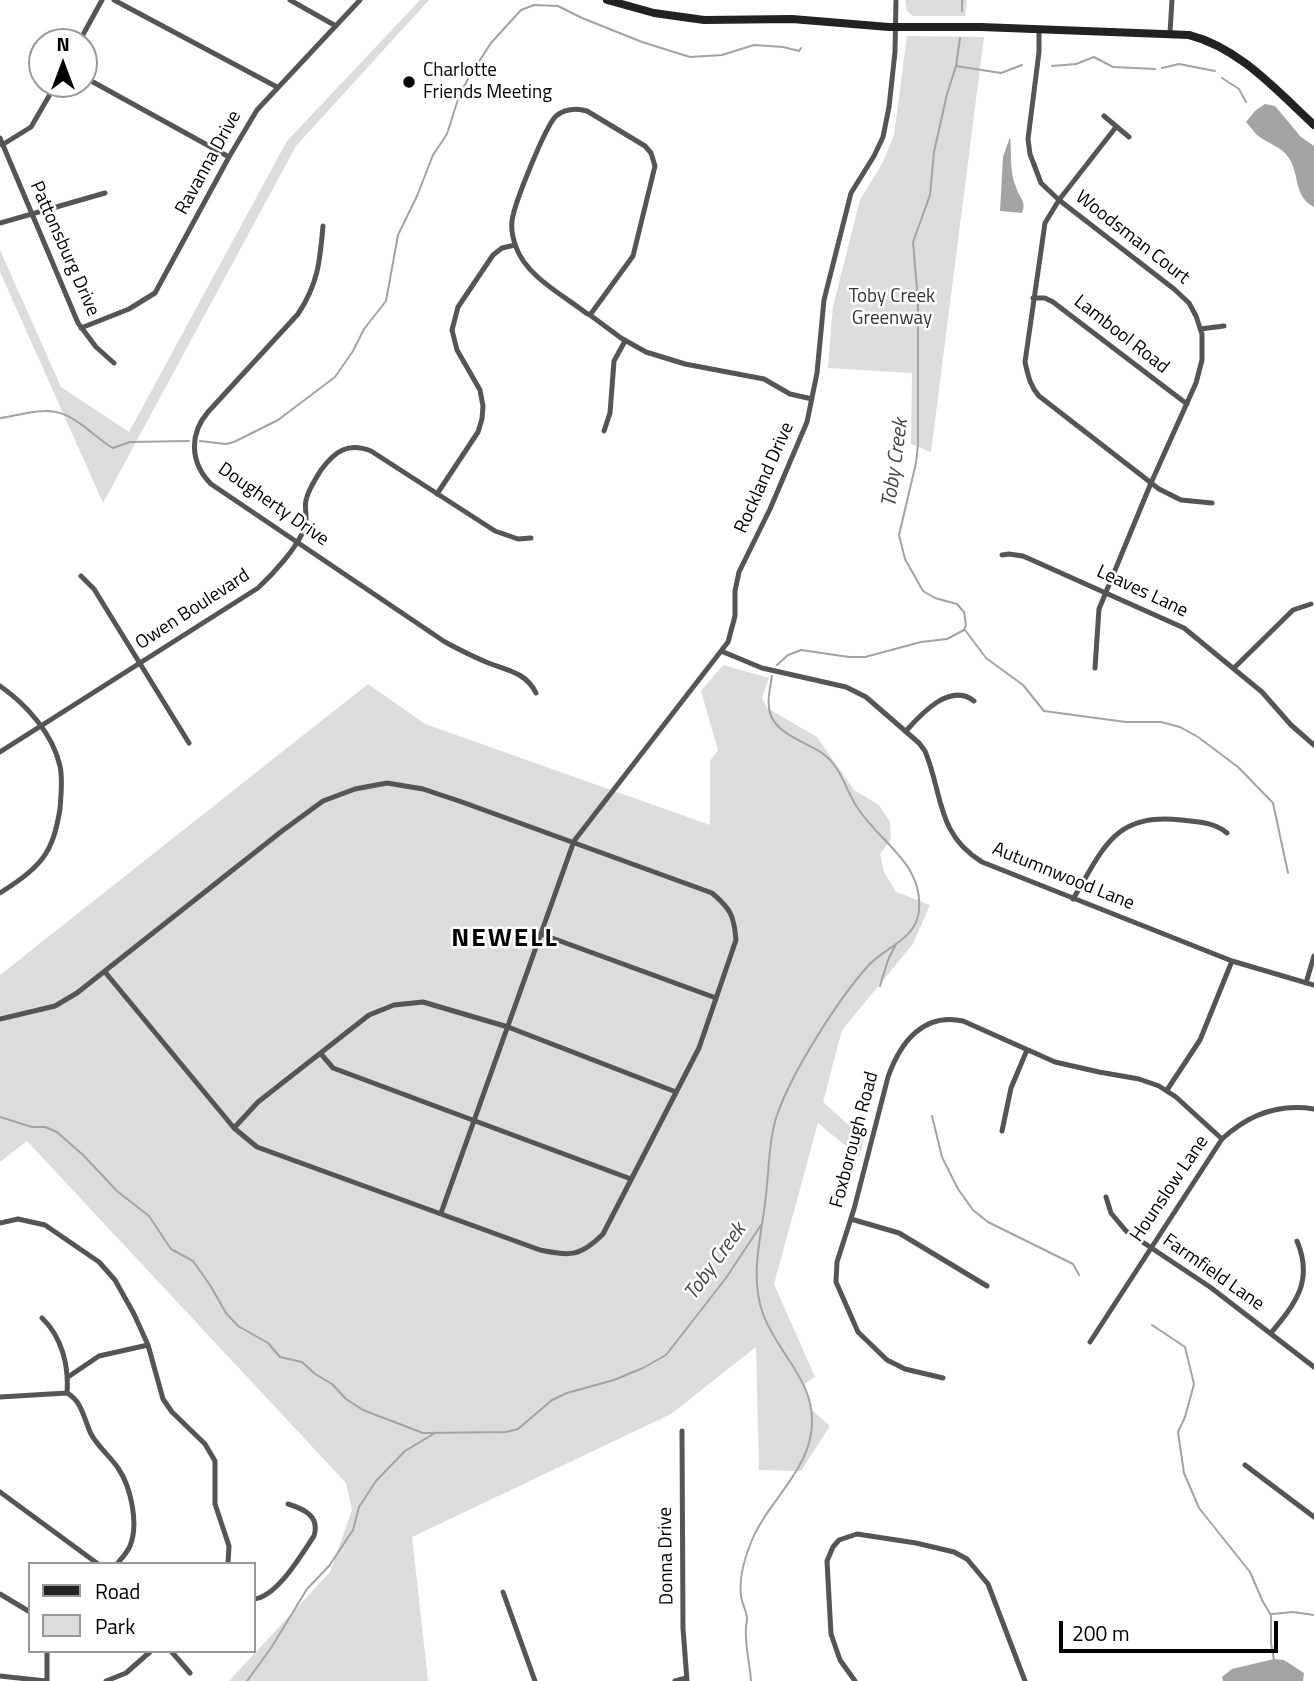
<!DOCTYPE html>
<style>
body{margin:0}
#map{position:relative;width:1314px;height:1681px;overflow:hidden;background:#fff;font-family:"Titillium Web",sans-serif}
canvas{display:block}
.legend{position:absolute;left:28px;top:1562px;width:228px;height:91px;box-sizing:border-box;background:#fff;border:2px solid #999;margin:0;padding:9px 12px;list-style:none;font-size:21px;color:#000}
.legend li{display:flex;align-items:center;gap:14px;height:35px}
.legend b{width:35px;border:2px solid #999}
.north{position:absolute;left:28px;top:28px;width:70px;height:70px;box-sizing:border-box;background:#fff;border:2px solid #999;border-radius:50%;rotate:0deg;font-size:19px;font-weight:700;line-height:28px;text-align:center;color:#000}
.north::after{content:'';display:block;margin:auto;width:24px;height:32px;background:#000;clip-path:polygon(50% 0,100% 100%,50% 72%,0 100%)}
.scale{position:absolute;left:1059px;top:1621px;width:219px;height:32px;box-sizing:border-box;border:4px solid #000;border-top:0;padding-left:9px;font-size:21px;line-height:24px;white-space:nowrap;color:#000;-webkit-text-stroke:5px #fff;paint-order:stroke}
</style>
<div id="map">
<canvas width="1314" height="1681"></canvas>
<ul class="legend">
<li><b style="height:9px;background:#222"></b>Road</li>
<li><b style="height:19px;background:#dcdcdc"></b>Park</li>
</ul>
<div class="north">N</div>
<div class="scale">200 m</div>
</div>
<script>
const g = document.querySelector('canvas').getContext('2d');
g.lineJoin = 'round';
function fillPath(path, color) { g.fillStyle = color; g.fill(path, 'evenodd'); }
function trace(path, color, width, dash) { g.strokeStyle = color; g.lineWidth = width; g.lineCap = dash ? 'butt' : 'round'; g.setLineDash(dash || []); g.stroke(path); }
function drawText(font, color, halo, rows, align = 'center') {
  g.font = font + ' "Titillium Web",sans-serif'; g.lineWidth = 5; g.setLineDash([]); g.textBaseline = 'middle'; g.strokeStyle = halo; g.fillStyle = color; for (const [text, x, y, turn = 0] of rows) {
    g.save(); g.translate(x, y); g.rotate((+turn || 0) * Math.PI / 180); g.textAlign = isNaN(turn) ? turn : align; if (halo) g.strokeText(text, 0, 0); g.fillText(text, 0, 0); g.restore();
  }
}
fillPath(new Path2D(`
 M420,0H429L296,146L103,503L0,272V250L61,387L129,432L287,141Z
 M905,0H967L965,16H913L907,11Z
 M907,36L984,37L931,452L911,444L912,373L828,368L833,306L860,200L883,162L894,135Z
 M723,665L769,678L762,698L767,708L817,737L854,790L879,805L890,822L891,839L880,854L884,872L895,890L894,891L930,905L913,944L842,1030L823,1102L864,1139L859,1157L818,1123L774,1284L815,1377L803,1385L812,1410L830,1426L801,1471L759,1470L756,1347L671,1414L412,1537L428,1681H229L330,1572L352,1510L346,1483L27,1141L0,1162V975L368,684L425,724L710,825V761L718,750L701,691Z`), '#dcdcdc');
fillPath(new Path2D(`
 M1265,104L1275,106L1301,137L1314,146V207C1293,196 1300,175 1289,158C1281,146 1268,144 1257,135C1253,131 1250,126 1246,122L1255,111Z
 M1010,137C1012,153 1009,170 1016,187C1019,197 1027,202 1022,213L1000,211L1003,157Z
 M1274,1659L1284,1660L1304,1673L1303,1681H1223L1222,1677L1232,1669Z`), '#a3a3a3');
trace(new Path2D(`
 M962,0V11
 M956,66L1001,73L1022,65
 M1052,66L1076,64L1094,57L1113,67L1155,69
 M1162,68L1179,64L1215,71
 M1222,78L1239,89L1246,102
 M0,418C17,416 39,408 56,412C77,416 95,438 113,448L130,442L189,441
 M200,441L226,444L234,442L278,420L335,377L353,351L364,329L386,301L398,235L417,196L433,155L447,134L459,96L469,77L491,43L521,10L534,5L558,6L582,18L642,42L690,57L722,55L754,45L783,47L799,51L801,48
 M965,630L986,658L1023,685L1044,711L1126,722H1161L1180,727L1198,737L1238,767L1273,803L1288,873
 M777,665L788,655L801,650L849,657H865L921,642L947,639L964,630L966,625L964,612L957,604L935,598L923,591L905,559L899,535L916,463L918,445V301L913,242L930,195L934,152L947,94L956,66L960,38
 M880,986L888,960L896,944
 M932,1116L942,1157L958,1189L973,1210L988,1222L1073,1264L1079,1275
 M0,1117L32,1127H45L57,1132L83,1155L117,1191L149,1216L171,1249L193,1261L210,1285L226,1313L238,1326L268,1343L280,1357L302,1362L315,1374L332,1384L346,1399L363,1410L423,1433L506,1432L518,1429L552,1400L567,1393L614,1380L643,1368L666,1355L726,1278L761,1225
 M1152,1325L1185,1347L1194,1384L1185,1417L1178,1432L1184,1473L1199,1508L1250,1572L1263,1602L1271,1615V1643L1274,1660
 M1272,1614L1293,1612L1314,1615
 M247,1681L271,1648L307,1589L329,1566L353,1530L359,1507L376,1481L405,1451L435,1433
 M751,1681C750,1666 746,1650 746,1635C745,1630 747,1624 747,1618C746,1610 742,1603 741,1596C739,1579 744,1560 750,1545C764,1506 804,1476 811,1434C819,1383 779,1357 763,1314C749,1275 762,1235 766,1195C769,1169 769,1139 777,1115C792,1072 837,1001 867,967C884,947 917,940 919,910C923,864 882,844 859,810C845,791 843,768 822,753C806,742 779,735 771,716C766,704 770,689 772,676`), '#a3a3a3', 2);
trace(new Path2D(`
 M114,0L277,87
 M290,0L336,26
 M1039,29V52L1028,139L1030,154L1041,183L1059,200L1174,289L1189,303L1196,316L1202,334V360L1196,383L1151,483L1099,609L1095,668
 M1170,33L1172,0
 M79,42L102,0
 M84,77L229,157
 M1104,116L1129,137
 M1116,127L1059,200L1045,223L1025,362C1028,375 1030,386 1039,396L1159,489L1181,500L1212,503
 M0,138L78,323L96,347L114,363
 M2,145L31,127L56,84
 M0,223L105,193
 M323,226C320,261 318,284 298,314L208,412C189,434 190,463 211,484L445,642C458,649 472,656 486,662C506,670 526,672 536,693
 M1033,298H1045L1053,302L1187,404
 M590,315L633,256L655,166L651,153L645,146L587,111C576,108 565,109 556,116C545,127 514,204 512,221C511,230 513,239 516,247C526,276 563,295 586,313L590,315L621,338L646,352L685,364L764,379L790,394L812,399
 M81,328L129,309L155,293L229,157L257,110L360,0
 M1200,329L1224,326
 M604,431L610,413L614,361L625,341
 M437,494L478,432L482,419L483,406L480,390L457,350L452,330L458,307L493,255L502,248L515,245
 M1002,555L1009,554L1023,556L1184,628L1262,692L1291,725L1314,745
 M81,576L94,589L189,743
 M721,651L762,668L846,687L866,697L919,743L925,751C943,794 936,834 982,862L1232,961L1314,985
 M1234,668L1293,610L1311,604
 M0,686C26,704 53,734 60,766C63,780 61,795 60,809C57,827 53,845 42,859C31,873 14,884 0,893
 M906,731C921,714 950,682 974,701
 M0,752L258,588C274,573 298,547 305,527C308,518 304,509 306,500C309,488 315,480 321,470C335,451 348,442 371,451L495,531L518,539L531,538
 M1073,899C1103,850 1113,812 1181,820C1198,822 1214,822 1227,833
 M541,934L716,998
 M1306,983L1314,956
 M0,1019L55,1006L77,993L282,831L323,801L355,789L387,783L423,789L462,802L712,893C731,909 734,916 736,940L699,1048L603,1234C580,1257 571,1256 540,1250L257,1147L234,1128L105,972
 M321,1054L333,1068L631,1179
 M1167,1090L1200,1040L1232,961
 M234,1128L258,1102L369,1015L394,1005L423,1002L508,1027L676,1092
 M1002,1131L1011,1088L1027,1050
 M1106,1197L1111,1213L1126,1231L1210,1287L1314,1367
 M441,1213L574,841L728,642L735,616V591L739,572L770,509L807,422L817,373L824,300L851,193L874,156L883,137L889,107L895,52L896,0
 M851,1219L899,1233L987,1286
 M0,1223L18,1219L45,1225L99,1262L115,1280L134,1314L148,1345L163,1399L172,1412L205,1444L215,1461V1504L229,1546L228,1564
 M42,1318C62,1337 69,1366 67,1393
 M1271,1333C1295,1304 1314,1281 1297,1241
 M1090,1342L1222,1139C1248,1115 1278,1103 1314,1109
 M68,1377L99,1356L148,1345
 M943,1378L905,1369L887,1360L858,1332L836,1282L837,1262L854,1209L888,1077C900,1043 923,1012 963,1021L1055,1062L1099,1072L1139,1079L1159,1086L1176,1097L1222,1139
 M67,1393C82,1401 84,1419 91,1434C98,1447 110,1456 118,1468C131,1487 139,1524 130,1546C127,1553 122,1558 117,1564
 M0,1397L67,1393
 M682,1431L683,1628L687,1681
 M1245,1465L1314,1517
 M0,1492L98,1564
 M503,1592L535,1681
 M0,1594L30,1612
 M254,1599C277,1597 301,1555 314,1536C320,1516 304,1509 288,1504
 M47,1651V1681
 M171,1651L190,1673
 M0,1676L46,1681
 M106,1681L126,1673L151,1651
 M675,1681L686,1678
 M855,1681L840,1660L831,1634L827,1561L833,1547L839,1540L857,1534L916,1543L954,1552L967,1559L988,1584L1025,1681`), '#555', 5);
trace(new Path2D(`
 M607,0L654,13L704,20L792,19L889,27H981L1189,35C1240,48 1277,91 1314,125`), '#222', 8);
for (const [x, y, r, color] of [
 [409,82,7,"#000"]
]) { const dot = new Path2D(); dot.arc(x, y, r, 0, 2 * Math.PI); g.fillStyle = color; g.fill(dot); trace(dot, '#fff', 2.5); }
drawText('19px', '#000', '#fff', [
 ["Charlotte",423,71],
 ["Friends Meeting",423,93]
], 'left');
drawText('19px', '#000', '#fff', [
 ["Ravanna Drive",209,163,-61],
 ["Woodsman Court",1132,238,38],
 ["Pattonsburg Drive",64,249,66],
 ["Lambool Road",1121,335,38],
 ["Rockland Drive",765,478,-66],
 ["Dougherty Drive",273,505,35],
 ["Leaves Lane",1142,592,25],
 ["Owen Boulevard",193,610,-33],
 ["Autumnwood Lane",1063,877,22],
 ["Foxborough Road",855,1140,-75],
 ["Hounslow Lane",1170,1189,-56],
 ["Farmfield Lane",1213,1273,35],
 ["Donna Drive",667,1556,-91]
]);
drawText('19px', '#333', '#fff', [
 ["Toby Creek",892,297],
 ["Greenway",892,319]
]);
drawText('italic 21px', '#444', '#fff', [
 ["Toby Creek",896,463,-82],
 ["Toby Creek",716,1262,-54]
]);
g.letterSpacing = '2px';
drawText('bold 26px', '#000', '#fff', [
 ["NEWELL",505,940]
]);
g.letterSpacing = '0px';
</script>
